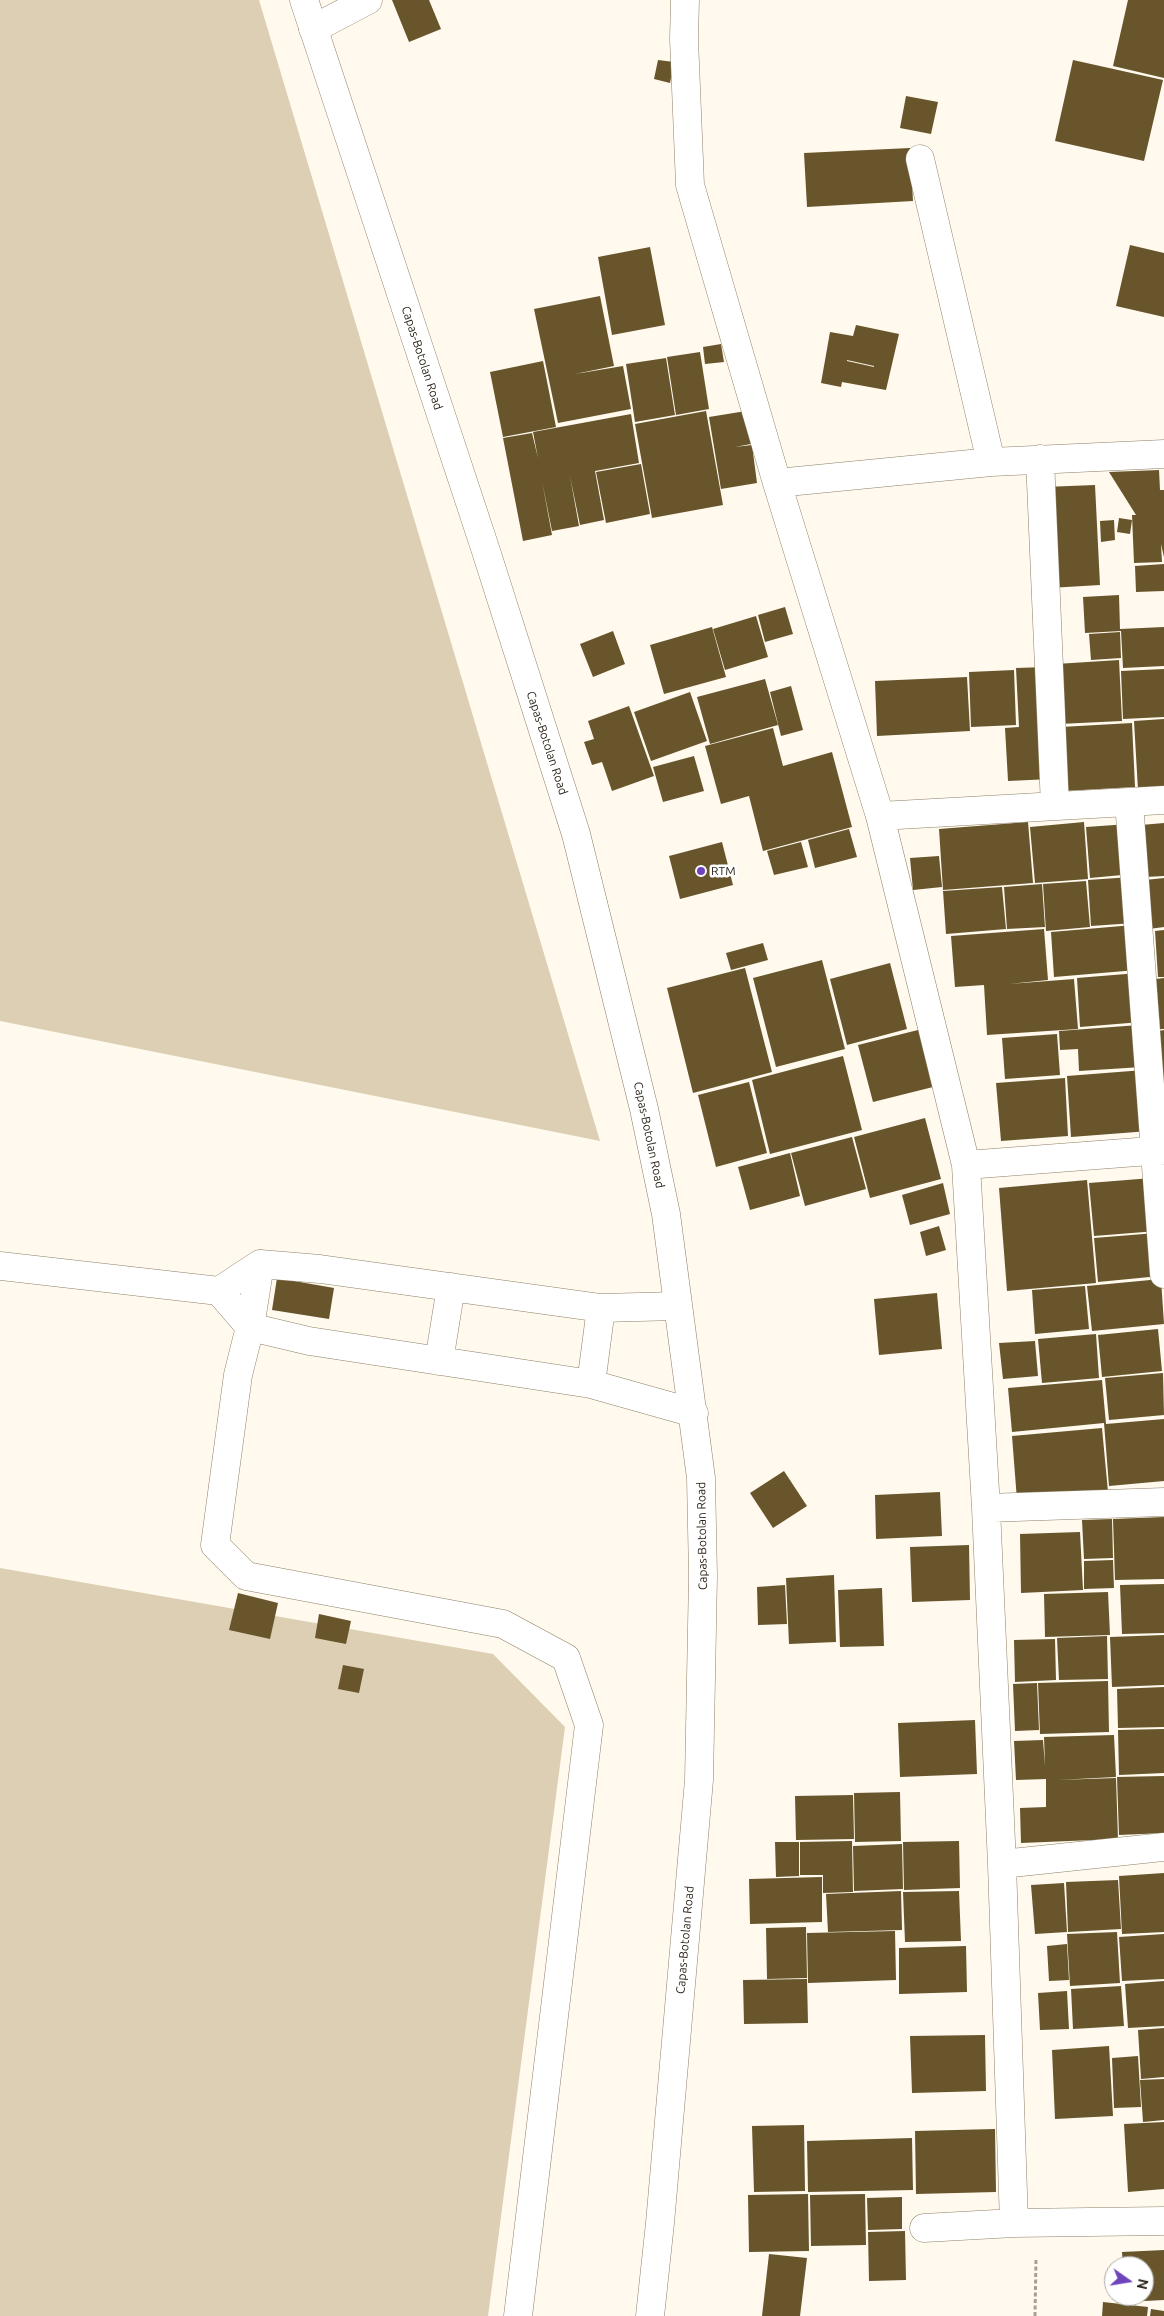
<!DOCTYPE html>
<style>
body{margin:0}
#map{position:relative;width:1164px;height:2316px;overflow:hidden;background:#fff9ee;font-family:Ubuntu,sans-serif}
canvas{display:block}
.north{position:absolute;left:1104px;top:2256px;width:50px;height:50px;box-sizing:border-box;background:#fff;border:1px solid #aaa8a3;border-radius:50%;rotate:103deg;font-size:14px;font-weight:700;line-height:20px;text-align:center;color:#2a251a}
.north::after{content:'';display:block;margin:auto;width:18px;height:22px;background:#6f43bb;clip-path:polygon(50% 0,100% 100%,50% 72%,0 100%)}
</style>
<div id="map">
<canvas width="1164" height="2316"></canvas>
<div class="north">N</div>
</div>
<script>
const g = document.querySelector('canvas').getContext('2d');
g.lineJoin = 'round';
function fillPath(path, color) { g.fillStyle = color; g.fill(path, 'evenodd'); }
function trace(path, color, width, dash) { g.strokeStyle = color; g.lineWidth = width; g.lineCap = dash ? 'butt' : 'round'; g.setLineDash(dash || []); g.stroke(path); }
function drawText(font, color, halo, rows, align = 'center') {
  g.font = font + ' Ubuntu,sans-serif'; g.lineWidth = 5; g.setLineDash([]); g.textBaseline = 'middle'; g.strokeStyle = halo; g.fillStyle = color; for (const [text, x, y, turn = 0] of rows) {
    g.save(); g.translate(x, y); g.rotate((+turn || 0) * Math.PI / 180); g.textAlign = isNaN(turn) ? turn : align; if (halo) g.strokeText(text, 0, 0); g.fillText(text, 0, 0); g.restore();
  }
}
fillPath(new Path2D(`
 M0,0H259L600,1141L0,1021Z
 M0,1568L493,1654L565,1727L488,2316H0Z`), '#dccfb4');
fillPath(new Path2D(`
 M392,0H429L441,29L409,42Z
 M1128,0H1164V78L1113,66Z
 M658,60L674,62L670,83L654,79Z
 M1073,60L1163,80L1144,161L1055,141Z
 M906,96L938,102L931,134L900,128Z
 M910,148L913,201L807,207L804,153Z
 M1130,245L1164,253V317L1116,306Z
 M650,247L665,325L612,335L598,257Z
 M600,296L614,366L575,374L623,366L631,409L558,423L534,309Z
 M856,325L899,334L886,390L842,382L841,387L821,383L830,332L853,336ZM847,360L874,366V367L847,361Z
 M721,344L724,362L705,364L703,347Z
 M700,352L709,409L676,415L667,357Z
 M666,358L675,415L635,422L626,364Z
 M543,361L556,427L503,437L490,372Z
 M706,411L723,505L652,518L635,424Z
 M746,411L751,444L735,447L752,445L757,483L721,489L709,417Z
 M631,414L639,463L595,471L604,520L580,525L570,476L579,526L552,531L542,481L552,535L523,541L503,438L532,433L538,458L533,432Z
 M641,464L650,514L606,523L596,472Z
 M1159,470L1160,490H1164V557L1161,544L1162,562L1134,563L1132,515H1136L1109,472Z
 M1095,485L1100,585L1049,588L1044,487Z
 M1119,518L1132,520L1130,534L1117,532Z
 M1114,520L1115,540L1101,542L1100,521Z
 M1164,564V591L1136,592L1135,566Z
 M1119,595L1120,629L1164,627V666L1123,668L1121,631L1085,633L1083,597Z
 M785,607L793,634L765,642L758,615Z
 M756,616L768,657L725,670L713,629Z
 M712,627L726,677L664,694L650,645Z
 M613,631L625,664L593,677L580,644Z
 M1120,632L1121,658L1091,660L1089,634Z
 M1119,660L1122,721L1059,724L1056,664Z
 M1046,667L1051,779L1008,781L1005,728L1019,727L1016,668Z
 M1164,669V717L1123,719L1121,671Z
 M1014,670L1016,725L971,727L969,672Z
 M967,677L970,731L877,736L875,681Z
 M765,679L778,725L710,744L697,697Z
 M791,686L803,730L781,736L770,692Z
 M690,692L707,741L651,761L634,712Z
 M629,706L654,776L612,791L602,762L592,765L584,742L594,739L588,721Z
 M1164,719V788L1138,790L1134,721Z
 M1132,723L1135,787L1064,791L1061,727Z
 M773,728L783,766L832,752L852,827L763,851L749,796L721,804L705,746Z
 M694,756L704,791L663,802L653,767Z
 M1028,822L1033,883L943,890L939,829Z
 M1084,822L1088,879L1035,883L1030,827Z
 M1164,823V876L1145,877L1141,825Z
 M1129,824L1133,874L1090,878L1086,827Z
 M849,829L857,857L815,868L808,840Z
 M722,842L733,885L680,899L669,856Z
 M801,842L808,867L774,875L767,851Z
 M939,856L942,887L913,890L910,858Z
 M1131,877L1134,923L1091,926L1088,880Z
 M1164,878V927L1149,929L1145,880Z
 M1086,881L1090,927L1046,931L1043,884Z
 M1042,884L1045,927L1007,929L1004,887Z
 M1002,887L1006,929L946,934L943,891Z
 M1134,925L1137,970L1054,977L1051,932Z
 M1044,929L1048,980L1009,984L1074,979L1078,1029L987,1035L984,985L955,987L951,936Z
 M1164,930V977H1158L1155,931Z
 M763,943L768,960L731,970L726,953Z
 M822,960L845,1049L776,1067L753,978Z
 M890,963L907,1029L847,1045L830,979Z
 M745,968L772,1072L693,1093L667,988Z
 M1138,973L1141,1022L1080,1027L1077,978Z
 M1164,978V1029H1160L1156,979Z
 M1139,1025L1142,1067L1079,1071L1078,1049L1060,1050L1059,1031Z
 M922,1029L937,1086L873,1102L858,1045Z
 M1164,1030V1078H1163L1159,1031Z
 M1057,1034L1060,1075L1005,1079L1002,1038Z
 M843,1056L862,1130L770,1154L752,1080Z
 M1144,1070L1149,1131L1071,1137L1067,1076Z
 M1065,1078L1068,1136L1001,1141L996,1083Z
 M749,1082L767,1153L716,1167L698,1095Z
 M925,1118L941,1179L870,1198L854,1137Z
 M852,1137L866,1189L805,1206L791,1153Z
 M790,1153L800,1196L750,1210L738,1167Z
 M1152,1178L1157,1231L1094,1236L1089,1183Z
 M1087,1180L1096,1283L1007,1291L999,1188Z
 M943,1183L950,1214L910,1225L902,1195Z
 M939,1226L946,1250L926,1256L920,1232Z
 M1156,1233L1160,1276L1098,1282L1094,1238Z
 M277,1278L334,1288L329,1319L272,1310Z
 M1161,1279L1164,1324L1092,1331L1087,1286Z
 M1085,1286L1089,1329L1035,1334L1032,1290Z
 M937,1293L942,1349L879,1355L874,1299Z
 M1158,1329L1162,1371L1102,1377L1098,1335Z
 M1096,1334L1099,1378L1042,1383L1038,1339Z
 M1035,1341L1038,1376L1003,1379L999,1343Z
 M1163,1373L1164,1415L1109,1420L1105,1378Z
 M1102,1380L1106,1424L1164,1419V1481L1109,1486L1104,1423L1012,1432L1008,1388Z
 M1102,1428L1108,1492L1017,1500L1012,1436Z
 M784,1471L807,1506L773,1528L750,1493Z
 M940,1492L942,1536L876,1539L875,1495Z
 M1164,1517V1579L1115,1580L1113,1519Z
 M1112,1519L1113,1558L1084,1559L1082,1520Z
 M1080,1532L1083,1590L1021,1593L1020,1534Z
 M969,1545L970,1600L912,1602L910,1547Z
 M1113,1560L1114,1588L1084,1589V1561Z
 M834,1575L836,1642L789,1644L786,1578Z
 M1164,1584V1633L1122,1634L1120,1585Z
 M785,1585L787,1624L758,1625L757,1587Z
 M882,1588L884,1646L840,1647L838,1590Z
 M1108,1592L1110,1635L1045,1637L1044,1594Z
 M238,1593L278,1603L270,1639L229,1630Z
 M319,1614L351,1621L346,1644L315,1638Z
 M1164,1635V1685L1112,1687L1110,1637Z
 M1107,1636L1108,1679L1059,1680L1057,1638Z
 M1055,1639L1056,1680L1015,1682L1014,1640Z
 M343,1665L364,1669L359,1693L338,1689Z
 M1108,1681L1109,1732L1040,1734L1038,1683Z
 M1037,1683L1039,1730L1015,1731L1013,1684Z
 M1164,1687V1727L1118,1728L1117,1689Z
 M975,1720L977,1774L900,1777L898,1723Z
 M1164,1729V1773L1119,1775L1118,1730Z
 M1114,1735L1116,1777L1057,1780L1116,1778L1118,1839L1021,1843L1020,1808L1046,1807V1779L1016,1780L1014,1741L1043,1740L1045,1766L1044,1737Z
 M1164,1776V1833L1119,1835L1117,1777Z
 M900,1792L901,1841L855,1842L854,1793Z
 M853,1795L854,1839L796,1840L795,1796Z
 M852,1841L853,1892L823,1893V1875H800V1842Z
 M959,1841L960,1888L904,1890L903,1842Z
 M775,1842H799V1876L776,1877Z
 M902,1844L903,1889L854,1891L853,1846Z
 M1164,1873V1932L1122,1934L1119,1876Z
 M822,1877V1922L750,1924L749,1879Z
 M1118,1880L1121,1929L1068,1932L1066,1882Z
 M1064,1883L1067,1932L1035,1934L1031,1885Z
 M901,1891L902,1930L828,1932L826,1894Z
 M959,1891L961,1941L905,1942L903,1892Z
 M806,1927L807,1978L767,1979L766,1928Z
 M895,1931L896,1980L808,1983L807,1933Z
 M1117,1932L1120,1983L1070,1986L1067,1934Z
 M1164,1934V1979L1122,1981L1119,1937Z
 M1067,1944L1069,1980L1049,1981L1047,1946Z
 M966,1946L967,1992L899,1994V1948Z
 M807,1979L808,2023L744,2024L743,1980Z
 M1164,1981V2026L1128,2028L1125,1984Z
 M1121,1986L1124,2026L1073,2029L1071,1989Z
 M1067,1991L1069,2029L1040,2030L1038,1993Z
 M1164,2028V2077L1141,2079L1138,2030Z
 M985,2035L986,2091L912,2093L910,2036Z
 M1109,2046L1113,2116L1055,2119L1052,2050Z
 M1138,2056L1141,2107L1114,2108L1112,2058Z
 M1164,2079V2120L1143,2122L1140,2080Z
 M1164,2122V2189L1128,2192L1124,2124Z
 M804,2125L805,2191L754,2192L752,2126Z
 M995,2129L996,2192L916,2194L915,2131Z
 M912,2138L913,2190L808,2192L807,2141Z
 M808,2194L809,2251L749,2252L748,2195Z
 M865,2194L866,2245L811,2246L810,2195Z
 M902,2197V2229L868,2230L867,2198Z
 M905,2231L906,2280L869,2281L868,2232Z
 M1164,2250V2300L1125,2302L1124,2296H1144V2266H1123L1122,2252Z
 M769,2254L807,2258L800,2316H762Z
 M1103,2302L1148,2307L1147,2316H1102Z
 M1151,2309L1164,2311V2316H1150Z`), '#68552b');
const minor = new Path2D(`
 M685,0L684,39L690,185L777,483L880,816L966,1165L986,1508L1002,1864L1014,2223
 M313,29L368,0
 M920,159L991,462
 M1040,459L1055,806
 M777,483L991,462L1164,454
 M1129,802L1164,1274
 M880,816L1164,800
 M966,1165L1164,1150
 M260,1264L250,1327L238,1375L215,1545L246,1576L503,1624L566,1658L589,1725L518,2316
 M0,1266L219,1291L260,1264L320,1269L601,1308L677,1306
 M219,1291L250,1327L309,1341L591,1384L694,1413
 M439,1361L451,1287
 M591,1384L601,1308
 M986,1508L1164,1502
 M1002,1864L1164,1847
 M924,2228L1014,2223L1164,2221`);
const major = new Path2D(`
 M304,0L486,551L576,834L644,1109L666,1214L701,1478L703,1576L699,1780L660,2223L650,2316`);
trace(minor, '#8d8167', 29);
trace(major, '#8d8167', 29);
trace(new Path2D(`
 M1035,2316L1036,2258`), '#a59f94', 3, [4, 2.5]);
trace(minor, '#fff', 28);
trace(major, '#fff', 28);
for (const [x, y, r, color] of [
 [701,871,5,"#6f43bb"]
]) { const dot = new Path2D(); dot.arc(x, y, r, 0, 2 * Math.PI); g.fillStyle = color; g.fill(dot); trace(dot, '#fff', 2); }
drawText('12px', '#2a251a', '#fff', [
 ["Capas-Botolan Road",422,358,72],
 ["Capas-Botolan Road",547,743,72],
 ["Capas-Botolan Road",649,1135,78],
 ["Capas-Botolan Road",702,1536,-91],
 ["Capas-Botolan Road",685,1940,-85]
]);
drawText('12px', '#2a251a', '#fff', [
 ["RTM",711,871]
], 'left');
</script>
